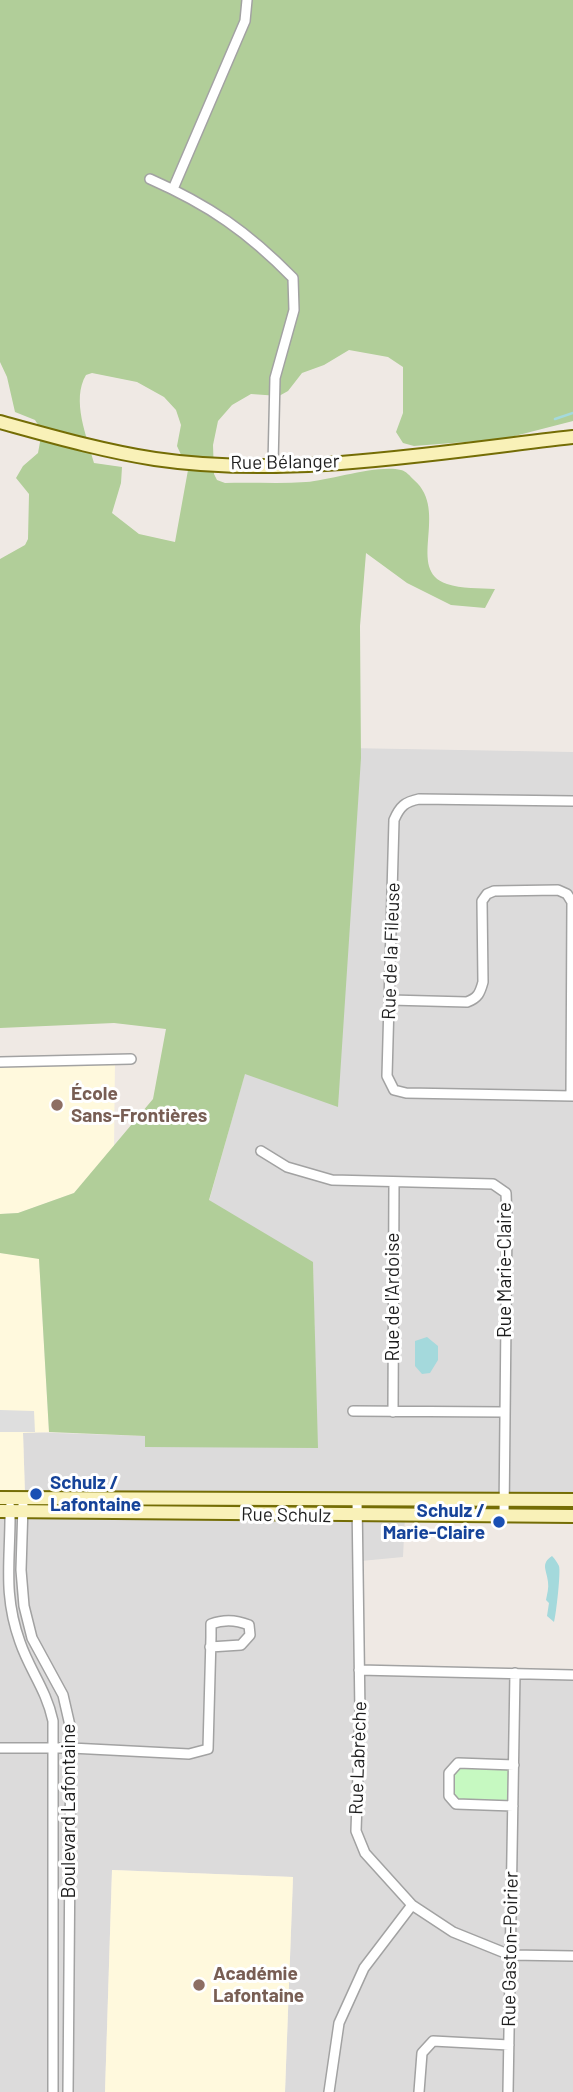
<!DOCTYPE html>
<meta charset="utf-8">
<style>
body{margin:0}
canvas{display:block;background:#efe9e4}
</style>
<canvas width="573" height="2092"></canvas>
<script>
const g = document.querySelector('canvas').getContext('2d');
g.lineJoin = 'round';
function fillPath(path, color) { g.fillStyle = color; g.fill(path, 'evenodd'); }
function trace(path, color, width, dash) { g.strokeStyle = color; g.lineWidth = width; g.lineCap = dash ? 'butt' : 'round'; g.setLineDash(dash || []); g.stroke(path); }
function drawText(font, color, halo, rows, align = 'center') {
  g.font = font + ' Barlow,sans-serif'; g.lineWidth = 6; g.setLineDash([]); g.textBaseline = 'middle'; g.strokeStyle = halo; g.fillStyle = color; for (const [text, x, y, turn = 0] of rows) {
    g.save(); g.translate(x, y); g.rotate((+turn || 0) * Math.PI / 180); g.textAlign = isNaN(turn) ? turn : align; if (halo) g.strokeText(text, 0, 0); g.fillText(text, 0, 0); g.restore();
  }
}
fillPath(new Path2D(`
 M347,748L573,752V1497L406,1496L403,1557L361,1561L359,1668L573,1678V2092H285L293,1877L112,1870L105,2092H0V1495H25L23,1432L145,1436V1447H317L313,1263L209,1201L245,1073L338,1106Z`), '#dcdbdb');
fillPath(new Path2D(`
 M115,1063L114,1146L74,1193L18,1213L0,1214V1065Z
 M0,1253L39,1258L49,1432L23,1433L25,1495H0Z
 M112,1870L293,1877L285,2092H105Z`), '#fff9dd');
fillPath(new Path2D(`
 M0,0H573V421L503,439L414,446L403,443L396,432L403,413V367L388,357L349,350L324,365L302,373L288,391L279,396L251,394L232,405L218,421L213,445L214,474L217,480L225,483C252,482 279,484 306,482C330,480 379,464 401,470C406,471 410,476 414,480C450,511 405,570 447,584C461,589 480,588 495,589L485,608L451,605L407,583L366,553L360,626L361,758L338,1107L245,1074L209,1200L313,1262L318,1448L145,1447V1436L49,1432L39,1259L0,1253V1214L18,1213L74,1193L153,1099L166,1029L114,1023L0,1028V559L25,545L28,539L29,494L16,478L23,466L38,453L42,431L35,420L15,412L7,377L0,362ZM92,373L137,382L164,397L176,410L181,425L177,446L188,470L175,542L139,534L112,513L121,483L122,467L94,463C87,437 71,400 86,375Z`), '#b1ce99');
fillPath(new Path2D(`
 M458,1763L514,1765L513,1806L456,1804L449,1796V1773Z`), '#c6f9c1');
fillPath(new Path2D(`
 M0,1410L34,1411L35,1432H0Z`), '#dedede');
fillPath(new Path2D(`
 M427,1337L438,1346V1360L430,1373L422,1374L415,1366V1341Z
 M552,1556C555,1559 557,1562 559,1566C561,1571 556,1616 554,1622L547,1616L549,1603L546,1600C547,1594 549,1588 548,1582C547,1570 540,1564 552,1556Z`), '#a4d9dc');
trace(new Path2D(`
 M555,419L573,413`), '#a4d9dc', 2.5);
const street = new Path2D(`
 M150,179C209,205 248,232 293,278L294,310L275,378L273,465
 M173,189L245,21L247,0
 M573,801L419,799C405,802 400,806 394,820L387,1076L394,1090L406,1093L573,1096
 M390,1000L467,1002C478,998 480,993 483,982L482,901L487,894L494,891L558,890L567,894L572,902L571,1096
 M0,1062L131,1059
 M261,1151L287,1167L332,1180L493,1184L506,1193L507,1220L504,1516
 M353,1411L504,1412
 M393,1412L394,1182
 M357,1500L360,1714L356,1831L365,1853L412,1905L453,1932L510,1955L573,1956
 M23,1505L21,1570L24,1606L32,1638L63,1695L71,1730L68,2092
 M10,1507C11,1558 2,1592 20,1642C30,1671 46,1689 53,1721V2092
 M359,1670L573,1675
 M0,1748H71L189,1754L208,1749L211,1637V1624C224,1619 237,1620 249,1625L250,1635L241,1645L210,1647
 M513,1806L456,1804L449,1796V1773L458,1763L514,1765
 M329,2092L339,2023L364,1968L412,1905
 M419,2092L422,2053L433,2041L509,2045
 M508,2092L515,1673`);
const secondary = new Path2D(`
 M0,422C51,436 103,451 155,459C289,479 439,452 573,437
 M0,1498L573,1500
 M0,1511L573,1516`);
trace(street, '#a2a2a2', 12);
trace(secondary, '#746d05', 16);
trace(street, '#fff', 9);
trace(secondary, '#f9f1b8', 12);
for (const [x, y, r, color] of [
 [57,1105,7,"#8d6e63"],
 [36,1494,7,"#1a4fb4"],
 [499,1522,7,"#1a4fb4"],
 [199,1985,7,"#8d6e63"]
]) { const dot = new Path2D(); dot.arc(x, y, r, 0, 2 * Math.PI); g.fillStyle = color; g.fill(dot); trace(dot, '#fff', 2.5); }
drawText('19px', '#1e1e1e', '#fff', [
 ["Rue Bélanger",285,462,-1],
 ["Rue de la Fileuse",391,951,-88],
 ["Rue Marie-Claire",505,1270,-90],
 ["Rue de l'Ardoise",393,1297,-90],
 ["Rue Schulz",286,1515,1],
 ["Rue Labrèche",358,1758,-88],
 ["Boulevard Lafontaine",69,1811,-90],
 ["Rue Gaston-Poirier",510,1949,-89]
]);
drawText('bold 19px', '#785e54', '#fff', [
 ["École",71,1094],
 ["Sans-Frontières",71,1116],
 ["Académie",213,1974],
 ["Lafontaine",213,1996]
], 'left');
drawText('bold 19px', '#164399', '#fff', [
 ["Schulz /",50,1483],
 ["Lafontaine",50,1505],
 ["Schulz /",485,1511,"right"],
 ["Marie-Claire",485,1533,"right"]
], 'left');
</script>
